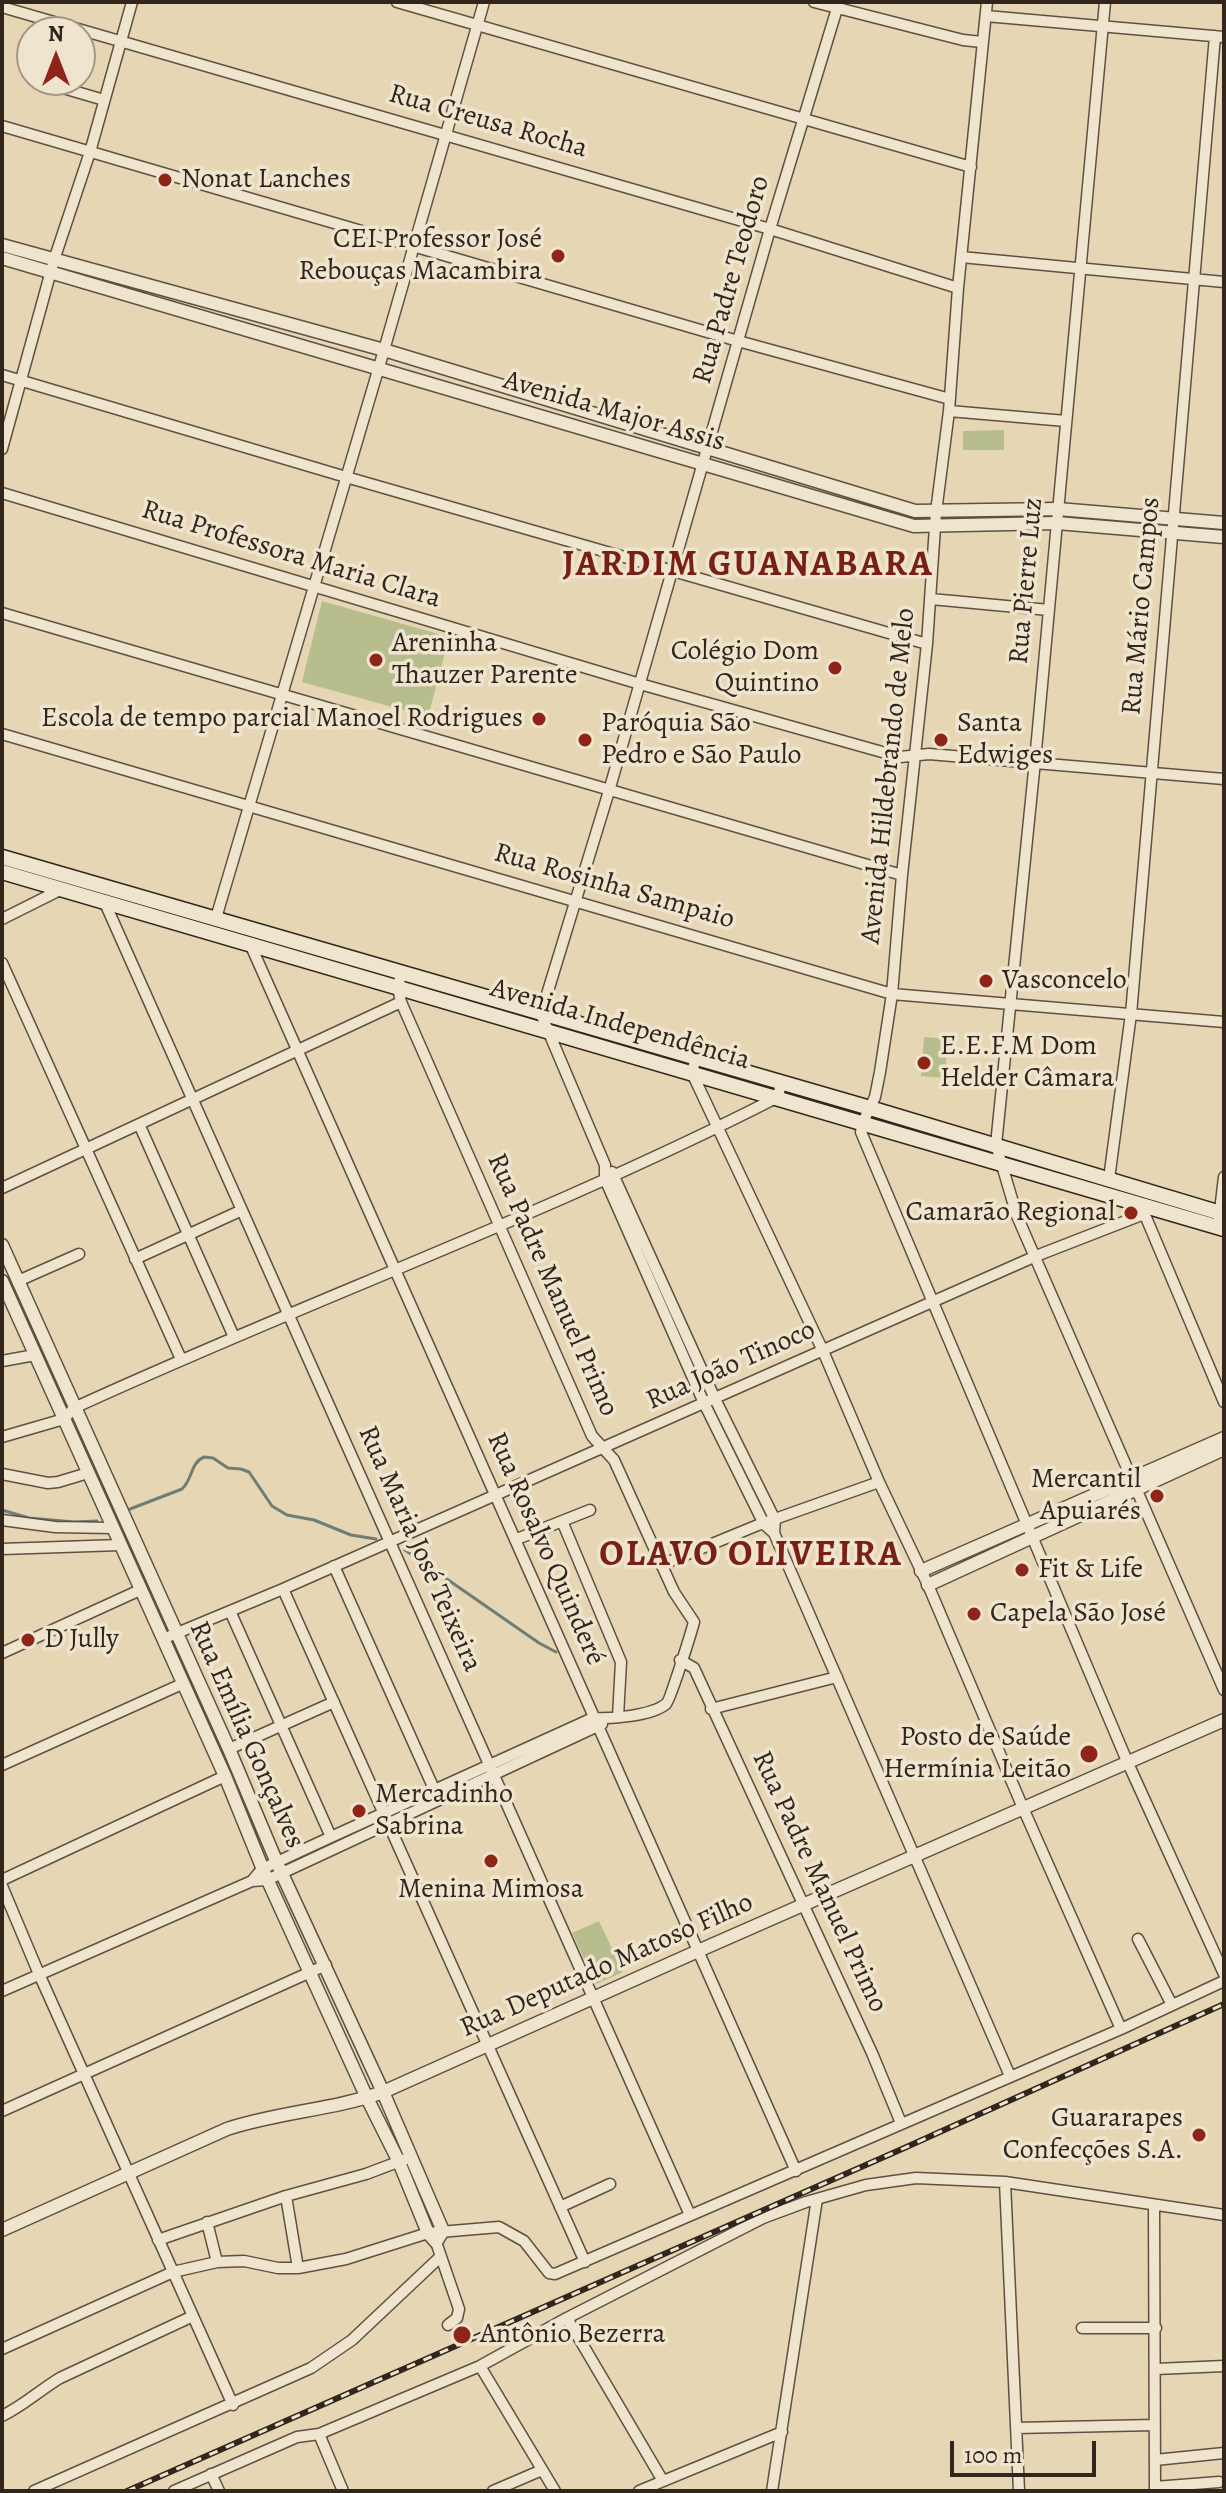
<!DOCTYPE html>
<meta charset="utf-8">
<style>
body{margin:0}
#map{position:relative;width:1226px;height:2493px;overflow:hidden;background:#e7d6b4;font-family:Alegreya,serif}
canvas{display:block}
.frame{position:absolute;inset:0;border:4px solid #31251c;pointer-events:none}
.north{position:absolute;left:16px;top:16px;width:80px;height:80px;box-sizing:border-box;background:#efe4ce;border:2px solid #a39887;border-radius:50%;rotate:0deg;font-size:22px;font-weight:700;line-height:32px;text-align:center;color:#31251c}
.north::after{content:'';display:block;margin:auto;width:28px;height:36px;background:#8f2418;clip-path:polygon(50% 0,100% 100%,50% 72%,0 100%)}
.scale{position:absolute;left:950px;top:2441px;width:146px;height:36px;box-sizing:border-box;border:4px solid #31251c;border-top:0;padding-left:10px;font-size:24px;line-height:28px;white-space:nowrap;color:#31251c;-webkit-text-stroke:6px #efe4ce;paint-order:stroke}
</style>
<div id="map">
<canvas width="1226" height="2493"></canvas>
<div class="frame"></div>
<div class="north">N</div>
<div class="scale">100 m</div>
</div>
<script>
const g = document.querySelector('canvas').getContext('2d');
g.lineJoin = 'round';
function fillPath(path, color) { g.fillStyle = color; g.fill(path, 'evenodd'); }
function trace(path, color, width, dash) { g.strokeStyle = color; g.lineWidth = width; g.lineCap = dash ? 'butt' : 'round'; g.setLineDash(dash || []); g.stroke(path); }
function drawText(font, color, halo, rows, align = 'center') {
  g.font = font + ' Alegreya,serif'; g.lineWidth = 7; g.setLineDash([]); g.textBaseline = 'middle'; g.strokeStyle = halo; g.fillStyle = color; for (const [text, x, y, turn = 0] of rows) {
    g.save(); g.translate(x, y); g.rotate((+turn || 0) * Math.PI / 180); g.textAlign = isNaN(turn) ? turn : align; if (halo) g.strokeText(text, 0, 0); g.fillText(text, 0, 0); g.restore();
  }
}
fillPath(new Path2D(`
 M1004,430V450H963V431Z
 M322,601L449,637L428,717L302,682Z
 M924,1037L948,1039L945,1078L921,1076Z
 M599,1921L623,1972L596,1984L572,1933Z`), '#b7bd8c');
trace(new Path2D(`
 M130,1509L182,1489C193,1479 190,1463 204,1457L213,1458L228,1468L241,1469L249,1472L272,1506L287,1515L314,1520L351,1535L376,1539
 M2,1510L29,1518L74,1522L97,1521
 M405,1550L539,1643L556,1652`), '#6e7e75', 3);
const minor = new Path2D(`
 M397,2L971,167
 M814,2L963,40L982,42
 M839,2L770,229L609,791L541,1014L605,1165V1179L704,1403L764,1524L774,1533L1010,2076
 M987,2L958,288L949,411L936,512L927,644L902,875L892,994L880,1072L875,1097L863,1122L861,1132L1127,1761L1224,1974
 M1105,2L1035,761L996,1145L1017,1216L1224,1690
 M2,7L770,229L958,288
 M986,16L1224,37
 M46,83L104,100
 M2,126L738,341L950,399
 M961,257L1224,282
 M2,375L346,477L927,644
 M949,411L1066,421
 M2,449L54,260L90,152L132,2
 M2,493L640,684L900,757L929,754L1224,779
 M931,599L1049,610
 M2,613L902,875
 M2,734L892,994L1224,1022
 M105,903L690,2215
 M216,918L384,350L484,2
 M2,919L60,890
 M251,946L796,2171
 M2,963L181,1359
 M696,1057L692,1073L823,1351L879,1482L928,1585L1023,1808L1121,2029
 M139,1124L234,1337
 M612,1172L715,1399L775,1520L774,1533
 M1109,1179L1131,1014L1215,36
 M2,1188L401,1002
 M1142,1208L1224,1402
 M1219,1219L1224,1177
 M135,1259L240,1211
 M18,1281L79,1254
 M2,1361L35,1355
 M2,1437L64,1419L74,1408C307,1301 549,1214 778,1097L781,1083
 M2,1474L48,1483L58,1482L88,1473
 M2,1520L55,1527L112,1528
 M562,1521L621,1662L618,1717
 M517,1539L590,1510
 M2,1549L120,1545
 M661,1565L758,1525L879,1482
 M334,1566L434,1789
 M283,1589L585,2262
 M230,1611L331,1837
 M170,1636L283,1589L1036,1256L1144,1214
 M2,1653L140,1590
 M680,1660L694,1668L872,2053L901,2123
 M711,1709L837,1677
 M229,1749L334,1702
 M2,1765L182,1684
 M2,1880L225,1776
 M252,1881L262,1869L331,1837L593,1718C611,1719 651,1716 666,1704C670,1701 691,1633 694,1622L674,1592L614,1460L592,1436L401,1002L398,988L401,973
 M2,1886L39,1974L233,2405
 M1138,1939L1172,2005
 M2,1991L252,1881L267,1880L602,1724
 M2,2111L326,1965
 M1005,2182L1019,2491
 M286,2196L298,2268
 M1154,2205L1155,2491
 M560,2207L610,2184
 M207,2222L217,2262
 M158,2240L286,2196L366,2174L411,2157
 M436,2242L459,2309L457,2318L448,2325
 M567,2318L663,2481
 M1082,2328H1156
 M2,2349L173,2272L217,2262L244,2261L278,2268H298L346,2259L428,2233L499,2227L524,2241L549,2273L555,2274L1121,2029L1224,1981
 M480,2366L555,2491
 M1156,2369L1224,2366
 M2,2416C23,2406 40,2390 60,2378L193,2316
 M1016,2428L1154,2425
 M319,2434L343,2491
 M1155,2460L1224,2453
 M211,2474L219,2491
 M1155,2487L1219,2482
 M34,2491L311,2368L352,2340L439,2258
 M174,2491L297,2437L319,2434L480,2366L567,2318L763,2218L806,2202L866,2185L916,2178L1005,2182L1224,2215
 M493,2491L542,2470
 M639,2491L782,2432
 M772,2491L817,2199`);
const tertiary = new Path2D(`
 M2,245L384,350L915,511L1058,509L1224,523
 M2,258L914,526L1057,523L1224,537
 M2,1245L229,1749L277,1863L383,2092L443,2231L436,2242L428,2233L399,2162L367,2098L264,1872L225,1776L2,1281
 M921,1571L1224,1438
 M928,1585L1224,1449
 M2,2230L227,2129C278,2112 333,2110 383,2092L698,1951L1224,1720`);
const secondary = new Path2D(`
 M2,857L870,1108L1224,1214
 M2,872L1224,1229`);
trace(minor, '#5e5142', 13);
trace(tertiary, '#5e5142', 15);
trace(secondary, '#31251c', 17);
trace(minor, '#efe4ce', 10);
trace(tertiary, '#efe4ce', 12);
trace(secondary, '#efe4ce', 14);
const rail = new Path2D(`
 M127,2491L902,2149L1224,2004`);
trace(rail, '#31251c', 6);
trace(rail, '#efe4ce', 3, [9]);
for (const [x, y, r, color] of [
 [165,180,8,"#8f2418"],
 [558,256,8,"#8f2418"],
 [376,660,8,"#8f2418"],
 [835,668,8,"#8f2418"],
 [539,719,8,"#8f2418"],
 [585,740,8,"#8f2418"],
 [941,740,8,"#8f2418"],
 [986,981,8,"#8f2418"],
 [924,1063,8,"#8f2418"],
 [1131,1213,8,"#8f2418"],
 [1157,1496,8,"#8f2418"],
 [1022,1570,8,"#8f2418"],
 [974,1614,8,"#8f2418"],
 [28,1640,8,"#8f2418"],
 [1089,1754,10,"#8f2418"],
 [359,1811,8,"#8f2418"],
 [491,1861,8,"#8f2418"],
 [1199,2135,8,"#8f2418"],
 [462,2335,10,"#8f2418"]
]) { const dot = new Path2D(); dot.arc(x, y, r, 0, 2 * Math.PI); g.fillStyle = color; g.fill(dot); trace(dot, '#efe4ce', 3); }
drawText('28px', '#31251c', '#efe4ce', [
 ["Rua Creusa Rocha",488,122,16],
 ["Rua Padre Teodoro",732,280,-74],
 ["Avenida Major Assis",614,412,16],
 ["Rua Professora Maria Clara",291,555,17],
 ["Rua Pierre Luz",1027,581,-85],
 ["Rua Mário Campos",1142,606,-85],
 ["Avenida Hildebrando de Melo",889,776,-84],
 ["Rua Rosinha Sampaio",614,887,16],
 ["Avenida Independência",620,1025,16],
 ["Rua Padre Manuel Primo",552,1285,66],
 ["Rua João Tinoco",731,1366,-24],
 ["Rua Maria José Teixeira",419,1549,66],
 ["Rua Rosalvo Quinderé",545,1549,66],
 ["Rua Emília Gonçalves",246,1735,66],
 ["Rua Padre Manuel Primo",819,1882,65],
 ["Rua Deputado Matoso Filho",607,1966,-24]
]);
drawText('28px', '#31251c', '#efe4ce', [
 ["Nonat Lanches",181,180],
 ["CEI Professor José",542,240,"right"],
 ["Rebouças Macambira",542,272,"right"],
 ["Areninha",392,644],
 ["Thauzer Parente",392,676],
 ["Colégio Dom",819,652,"right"],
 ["Quintino",819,684,"right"],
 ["Escola de tempo parcial Manoel Rodrigues",523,719,"right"],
 ["Paróquia São",601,724],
 ["Pedro e São Paulo",601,756],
 ["Santa",957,724],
 ["Edwiges",957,756],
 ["Vasconcelo",1002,981],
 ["E.E.F.M Dom",940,1047],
 ["Helder Câmara",940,1079],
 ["Camarão Regional",1115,1213,"right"],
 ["Mercantil",1141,1480,"right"],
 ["Apuiarés",1141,1512,"right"],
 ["Fit & Life",1038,1570],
 ["Capela São José",990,1614],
 ["D Jully",44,1640],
 ["Posto de Saúde",1071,1738,"right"],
 ["Hermínia Leitão",1071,1770,"right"],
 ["Mercadinho",375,1795],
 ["Sabrina",375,1827],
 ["Menina Mimosa",491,1890,"center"],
 ["Guararapes",1183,2119,"right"],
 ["Confecções S.A.",1183,2151,"right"],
 ["Antônio Bezerra",480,2335]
], 'left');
g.letterSpacing = '2px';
drawText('bold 36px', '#7a1f14', '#efe4ce', [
 ["JARDIM GUANABARA",748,566],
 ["OLAVO OLIVEIRA",751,1556]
]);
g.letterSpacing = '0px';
</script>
